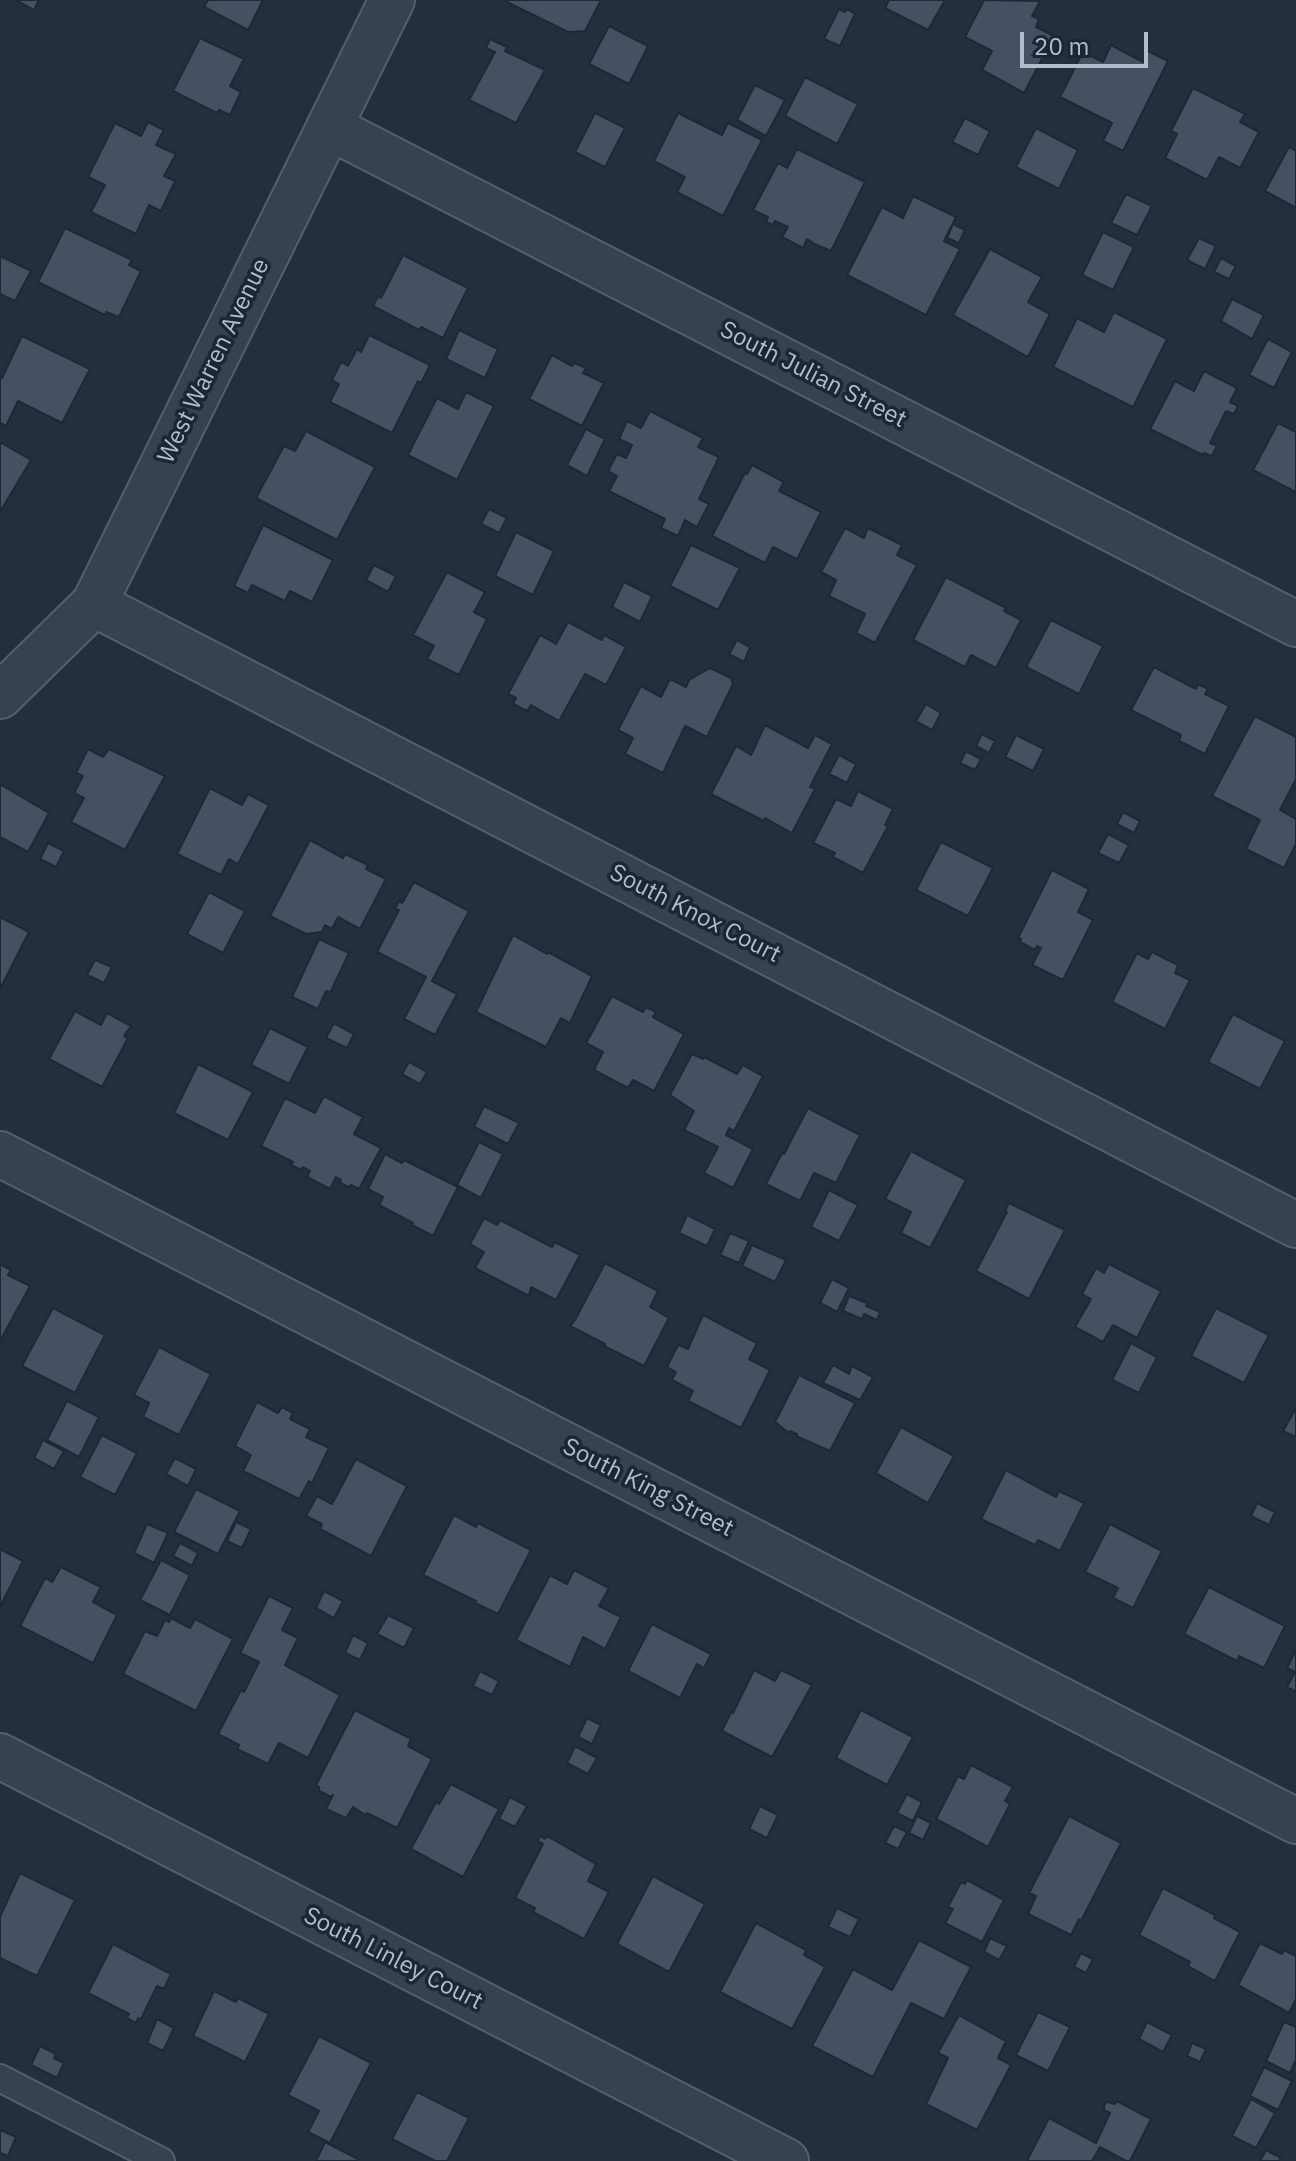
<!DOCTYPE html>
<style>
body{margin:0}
#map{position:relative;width:1296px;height:2161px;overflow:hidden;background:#242f3e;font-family:"IBM Plex Sans",sans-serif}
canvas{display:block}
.scale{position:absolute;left:1020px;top:32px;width:128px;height:36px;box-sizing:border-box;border:4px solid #b4bcc9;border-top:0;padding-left:10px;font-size:24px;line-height:28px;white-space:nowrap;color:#b4bcc9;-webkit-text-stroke:6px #1d2633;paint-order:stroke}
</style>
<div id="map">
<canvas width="1296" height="2161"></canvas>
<div class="scale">20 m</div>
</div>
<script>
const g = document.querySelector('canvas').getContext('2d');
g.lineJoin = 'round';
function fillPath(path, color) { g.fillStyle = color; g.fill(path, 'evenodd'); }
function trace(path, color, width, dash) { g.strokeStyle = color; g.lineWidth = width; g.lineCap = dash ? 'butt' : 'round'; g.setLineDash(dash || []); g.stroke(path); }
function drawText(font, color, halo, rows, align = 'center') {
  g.font = font + ' "IBM Plex Sans",sans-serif'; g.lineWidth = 7; g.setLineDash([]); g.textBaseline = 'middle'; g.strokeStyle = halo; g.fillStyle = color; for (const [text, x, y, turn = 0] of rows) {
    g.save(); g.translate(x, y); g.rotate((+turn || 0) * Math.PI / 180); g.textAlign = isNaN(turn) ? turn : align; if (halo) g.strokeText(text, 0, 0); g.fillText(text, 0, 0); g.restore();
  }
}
const building = new Path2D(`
 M16,0H39L34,10Z
 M208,0H263L248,30L204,7Z
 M508,0H601L585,31L568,32L507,2Z
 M889,0H945L928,30L885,8Z
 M984,0L1040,1L1032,16L1039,19L1036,27L1054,36L1024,93L982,70L992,51L965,37Z
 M839,9L845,12L847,9L855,14L840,46L824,39Z
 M609,26L648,46L629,84L589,64Z
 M200,38L244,59L230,86L241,92L230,115L219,110L217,113L173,91Z
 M490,39L507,47L505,51L545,70L516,123L469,100L495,52L486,48Z
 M1111,45L1143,62L1148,51L1168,61L1123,151L1103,141L1112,123L1060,97L1083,52L1103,62Z
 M805,77L858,104L837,144L785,116Z
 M755,85L785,100L766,136L737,120Z
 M1193,88L1245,114L1240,122L1259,132L1240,168L1219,157L1207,180L1165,158L1177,134L1171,131Z
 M595,113L625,128L605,167L575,152Z
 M678,113L722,135L728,123L762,140L723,216L677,192L685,177L654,161Z
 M965,118L990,131L978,155L952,142Z
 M148,122L164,130L156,145L176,154L164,176L175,181L161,211L149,205L136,234L91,212L105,185L88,177L115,123L141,136Z
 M1036,128L1078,150L1059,189L1016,167Z
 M1289,147L1296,151V208L1265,191Z
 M797,149L865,182L831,251L812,243V242L807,239L803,248L782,237L788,227L775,221L773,225L766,222L768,217L753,210L778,163L787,168Z
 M1126,194L1152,206L1137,235L1111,223Z
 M913,196L956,217L944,241L960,249L926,315L847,275L882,207L903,218Z
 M953,224L965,230L959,243L947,238Z
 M65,228L132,260L129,265L141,271L119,317L106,312L105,315L38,282Z
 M1103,232L1134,247L1113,290L1082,275Z
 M1199,238L1216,246L1205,269L1187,260Z
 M990,249L1042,277L1028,302L1050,314L1028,357L953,315Z
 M403,255L468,288L443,338L421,327L419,330L373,306L378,296L381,298Z
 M0,256L31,271L15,301L0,294Z
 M1221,258L1236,266L1229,279L1214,272Z
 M1232,299L1264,315L1252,339L1221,321Z
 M1114,312L1167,339L1133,407L1053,367L1077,318L1104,332Z
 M459,330L498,349L485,378L446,359Z
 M369,335L430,365L421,383L418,381L392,433L330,402L339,384L332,380L341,362L348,366L357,349L361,352Z
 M22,336L90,369L62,423L18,401L6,426L0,423V377L2,378Z
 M1268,339L1292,352L1274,388L1249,375Z
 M552,355L572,366L574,363L586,368L583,373L604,383L582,426L529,399Z
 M1204,371L1237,388L1230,402L1238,406L1234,414L1226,411L1210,443L1217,446L1212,456L1204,453L1203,455L1150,429L1175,381L1194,391Z
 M466,392L494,406L457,480L408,455L437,398L458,409Z
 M650,411L703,438L698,447L719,457L699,499L709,504L697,527L685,520L678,536L661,528L665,519L609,491L617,476L608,471L617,454L626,458L632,445L619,439L627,421L641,428Z
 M1278,423L1296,432V492L1253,470Z
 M586,429L605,439L587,476L567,465Z
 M306,431L375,467L337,540L256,498L284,446L295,451Z
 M0,442L31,460L0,512Z
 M752,465L784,482L779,491L821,512L797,559L773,547L765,563L712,536L745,473L747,474Z
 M489,509L507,518L499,533L481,524Z
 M263,525L333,560L312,602L290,591L285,601L252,585L248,593L234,586Z
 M845,528L864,538L868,528L902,545L897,555L917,565L875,643L856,633L865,614L829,596L836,580L821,572Z
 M516,532L554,551L533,595L495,576Z
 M691,545L740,568L718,610L670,586Z
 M374,565L396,576L388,592L366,580Z
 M447,572L485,592L474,612L487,619L459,675L427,659L434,646L413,635Z
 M946,577L1006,608L1004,611L1021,620L996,668L971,655L965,667L913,640Z
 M624,582L652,596L640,622L612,607Z
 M1051,620L1103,646L1079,694L1026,667Z
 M568,622L602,640L604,635L626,647L606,685L585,674L559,721L531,705L527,711L513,704L516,698L508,694L540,635L556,644Z
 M737,640L750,647L744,662L729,654Z
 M1154,667L1196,689L1198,684L1208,689L1205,694L1229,706L1205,754L1179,741L1181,735L1131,710Z
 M710,668L731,678L733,684L707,737L685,726L663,773L625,754L633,738L618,730L641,686L661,697L670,679L686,687L689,680Z
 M926,704L941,713L932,730L916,721Z
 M1255,716L1296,737V779L1280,810L1296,819V844L1284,868L1246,849L1260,820L1212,796Z
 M765,725L808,748L815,735L832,744L810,787L815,789L792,833L765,818L764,821L711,794L736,746L751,755Z
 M982,734L995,741L989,753L976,746Z
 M1016,735L1044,749L1033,771L1005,757Z
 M88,749L103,757L109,749L165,776L125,850L71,822L84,798L74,793L83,776L76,773Z
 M966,751L981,759L975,770L960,763Z
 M839,755L856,764L847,783L829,774Z
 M0,784L49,813L28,852L0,837Z
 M210,788L242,805L248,794L269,805L238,864L229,859L221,875L177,854Z
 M858,791L893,809L885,825L888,826L863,873L833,857L835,853L813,843L836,799L851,806Z
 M1123,812L1140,821L1134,833L1117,824Z
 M1108,834L1129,845L1119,863L1098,853Z
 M310,840L343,858L345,854L368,865L366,869L386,879L360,929L338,917L332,929L325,925L322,932L306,934L270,916Z
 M941,842L993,868L968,916L916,890Z
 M48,843L64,851L56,867L40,859Z
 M1052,870L1089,889L1078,912L1093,920L1063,980L1032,965L1041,948L1037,946L1035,950L1020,942L1021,939L1018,938Z
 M414,882L469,911L432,981L457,994L435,1035L404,1019L426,977L377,952L399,910L395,909L399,901L402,903Z
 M209,892L245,911L223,953L187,934Z
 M0,917L29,932L0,989Z
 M513,935L547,954L548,952L592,976L570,1023L561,1018L546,1047L476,1012Z
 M319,939L349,953L330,993L326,991L318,1009L292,997Z
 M1152,952L1178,965L1175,973L1190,980L1165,1029L1112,1002L1137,953L1148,959Z
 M95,960L112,967L104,983L87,975Z
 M612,996L643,1012L646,1007L656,1012L653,1017L684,1034L654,1091L633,1080L628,1088L594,1070L603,1052L586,1043Z
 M75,1011L101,1025L107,1013L131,1026L124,1036L128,1038L102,1087L49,1059Z
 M1233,1014L1285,1041L1260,1089L1208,1062Z
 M334,1023L354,1034L347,1048L326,1038Z
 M270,1028L308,1047L289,1084L251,1065Z
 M692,1054L703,1059L704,1057L737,1074L743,1065L763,1076L734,1131L729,1128L726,1135L753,1149L733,1188L704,1173L718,1147L684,1130L694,1111L670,1095Z
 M409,1062L427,1072L420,1084L402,1074Z
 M198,1064L253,1092L228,1140L174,1113Z
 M324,1096L363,1117L354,1134L381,1148L359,1189L351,1185L349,1187L340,1183L341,1180L336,1177L330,1189L307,1177L310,1171L303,1167L301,1170L291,1165L293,1162L261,1146L285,1098L315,1113Z
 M484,1106L519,1123L508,1144L474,1127Z
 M808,1108L860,1135L836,1183L814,1173L800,1201L766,1184L782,1153L784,1154Z
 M479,1142L503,1154L481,1198L457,1185Z
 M911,1151L966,1180L930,1248L901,1233L911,1212L885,1199Z
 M385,1154L402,1163L404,1160L458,1187L433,1236L412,1225L413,1223L379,1205L383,1197L368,1189Z
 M829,1190L858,1205L839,1241L811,1227Z
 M1009,1203L1065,1230L1029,1299L976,1271L1007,1212L1005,1211Z
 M687,1215L715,1229L707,1246L679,1233Z
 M484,1218L497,1225L500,1220L552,1247L555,1242L580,1255L556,1300L531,1287L529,1296L475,1268L484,1252L470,1244Z
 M730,1233L749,1241L739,1263L720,1255Z
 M752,1245L786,1260L775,1282L742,1266Z
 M605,1263L658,1291L650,1307L669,1318L644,1366L604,1346L605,1344L570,1326L575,1320Z
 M0,1264L11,1270L8,1275L30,1286L0,1341Z
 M1109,1264L1161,1291L1137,1338L1113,1325L1103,1342L1075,1327L1091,1299L1082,1294L1096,1268L1104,1273Z
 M832,1279L849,1288L837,1312L820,1303Z
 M849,1296L867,1303L866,1306L880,1312L877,1320L864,1314L862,1319L843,1311Z
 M53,1308L105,1335L75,1393L22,1366Z
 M1216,1308L1269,1335L1244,1383L1191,1356Z
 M703,1315L757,1343L749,1359L770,1370L741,1428L688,1401L693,1391L672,1380L676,1372L667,1367L678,1345L688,1349Z
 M1131,1343L1157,1357L1139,1393L1112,1380Z
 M159,1347L211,1374L179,1435L143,1417L149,1403L134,1395Z
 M833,1365L849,1374L852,1366L873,1377L860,1400L823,1383Z
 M799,1375L855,1403L830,1451L796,1436L797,1434L790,1431L789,1433L775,1422Z
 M67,1401L99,1417L79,1457L47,1440Z
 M257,1402L278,1413L282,1407L293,1413L290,1419L310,1429L306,1437L329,1448L312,1483L309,1481L299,1499L243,1471L251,1455L235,1446Z
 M1296,1408V1437L1283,1431Z
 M901,1427L954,1456L928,1503L876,1473Z
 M102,1435L137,1453L115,1495L80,1477Z
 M43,1440L64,1451L54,1469L34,1458Z
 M175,1458L196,1469L188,1486L166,1474Z
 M356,1459L407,1486L371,1556L320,1529L322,1524L306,1516L317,1496L332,1504Z
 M1006,1470L1056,1497L1059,1491L1084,1503L1060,1551L1038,1540L1035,1545L981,1519Z
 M196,1489L240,1511L218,1554L174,1532Z
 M1257,1503L1275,1512L1269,1525L1251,1516Z
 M454,1515L476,1527L478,1523L531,1550L498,1614L475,1603L476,1601L423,1575Z
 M236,1522L251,1529L242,1548L227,1541Z
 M147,1524L168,1533L154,1563L134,1553Z
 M1110,1524L1162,1551L1133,1608L1113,1598L1118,1588L1085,1572Z
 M180,1543L198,1553L192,1566L173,1556Z
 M0,1549L23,1561L0,1607Z
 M161,1560L190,1575L170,1615L140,1600Z
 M61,1567L101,1587L93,1602L117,1615L93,1663L20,1626L45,1578L52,1582Z
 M574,1570L609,1588L599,1606L621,1617L605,1649L583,1637L570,1667L516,1640L550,1575L567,1584Z
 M1209,1587L1285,1626L1264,1668L1239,1656L1237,1661L1184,1634Z
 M324,1591L343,1601L334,1618L316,1608Z
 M269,1596L293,1608L282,1630L298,1638L285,1665L340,1695L308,1758L279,1743L268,1764L237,1749L239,1745L218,1734L241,1690L244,1692L259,1662L240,1653Z
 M388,1615L414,1628L404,1648L377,1634Z
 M171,1618L190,1628L195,1619L233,1639L196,1711L123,1674L145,1631L157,1636L165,1620L169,1622Z
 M652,1624L711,1654L704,1668L697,1664L680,1698L628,1671Z
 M353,1635L368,1643L360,1660L345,1653Z
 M1296,1650V1692L1287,1687L1295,1672L1287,1668Z
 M754,1670L775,1681L781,1670L812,1685L772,1757L722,1731L731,1712L733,1713Z
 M480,1671L499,1681L492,1695L473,1686Z
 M355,1710L411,1739L408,1746L432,1759L397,1828L367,1813L365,1815L353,1807L346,1818L326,1809L333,1795L331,1797L319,1791V1787L316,1785Z
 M861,1710L913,1737L887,1785L836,1758Z
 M587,1718L601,1725L592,1744L578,1737Z
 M575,1746L597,1758L588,1774L567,1763Z
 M971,1765L1013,1787L1005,1801L1010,1804L988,1847L936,1819L958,1776L964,1779Z
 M451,1784L499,1809L463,1877L411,1849L436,1802L439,1804Z
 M907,1794L922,1802L913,1821L897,1813Z
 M510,1797L527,1806L515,1827L499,1819Z
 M760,1806L778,1815L767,1838L749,1829Z
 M917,1816L931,1823L923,1840L909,1833Z
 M1069,1816L1121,1843L1081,1921L1079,1919L1071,1935L1028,1914L1036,1896L1029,1893Z
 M894,1826L907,1832L898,1849L885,1843Z
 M540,1836L545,1839L547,1836L596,1864L588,1881L609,1892L584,1939L533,1912L535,1908L515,1898L543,1844L538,1841Z
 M20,1873L75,1900L37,1976L0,1958V1917Z
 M653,1876L705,1904L669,1972L617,1944Z
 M967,1880L1004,1900L982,1942L945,1923L953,1909L948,1907L961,1882L965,1884Z
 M1163,1888L1215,1915L1214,1918L1240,1932L1215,1981L1188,1966L1190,1962L1139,1935Z
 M837,1908L859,1919L850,1937L828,1927Z
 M756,1923L806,1950L804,1955L825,1967L792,2029L720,1992Z
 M990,1938L1007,1946L999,1960L984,1952Z
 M919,1940L971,1967L944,2019L911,2003L873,2077L812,2046L853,1969L892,1990Z
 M1260,1943L1282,1954L1284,1950L1296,1956V1999L1289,2013L1238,1985Z
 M113,1944L171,1974L164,1989L157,1986L141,2019L138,2018L136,2023L127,2018L129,2014L88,1993Z
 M1081,1953L1093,1959L1086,1973L1074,1967Z
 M214,1991L236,2002L238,1998L269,2014L245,2062L193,2036Z
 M1038,2012L1070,2027L1048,2071L1016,2055Z
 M959,2015L1006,2041L998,2058L1011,2065L977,2130L926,2104L948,2058L938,2053Z
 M157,2019L174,2028L163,2051L147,2043Z
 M1147,2022L1172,2035L1163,2052L1139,2039Z
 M1284,2022L1296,2027V2060L1290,2073L1266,2061Z
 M319,2036L371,2063L330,2143L308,2132L319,2111L288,2095Z
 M1192,2043L1206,2049L1200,2062L1187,2056Z
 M40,2046L56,2054L54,2058L64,2063L57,2078L31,2065Z
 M1264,2067L1292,2081L1278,2110L1250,2096Z
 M417,2092L469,2118L447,2161H435L392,2139Z
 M1251,2099L1275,2113L1256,2148L1232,2136Z
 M1117,2101L1151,2119L1130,2161H1126L1100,2147L1092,2161H1027L1049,2118L1096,2143L1110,2113L1104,2110V2105L1107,2102L1115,2104Z
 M0,2130L16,2137L8,2156L0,2153Z
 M325,2142L358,2159L357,2161H316Z
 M1266,2150L1281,2158L1279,2161H1260Z`);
fillPath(building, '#455162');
trace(building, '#1f2835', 2);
const service = new Path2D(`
 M0,2078L161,2161`);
const minor = new Path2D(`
 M329,127L1296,624
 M94,604L1296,1225
 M0,696L94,604L392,0
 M0,1154L1296,1821
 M0,1756L786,2161`);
trace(service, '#565f6c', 30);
trace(minor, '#565f6c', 48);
trace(service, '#38414e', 26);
trace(minor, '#38414e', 44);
drawText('24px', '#b4bcc9', '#1d2633', [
 ["West Warren Avenue",214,361,-64],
 ["South Julian Street",813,375,27],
 ["South Knox Court",695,914,27],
 ["South King Street",648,1488,27],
 ["South Linley Court",393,1959,27]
]);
</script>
